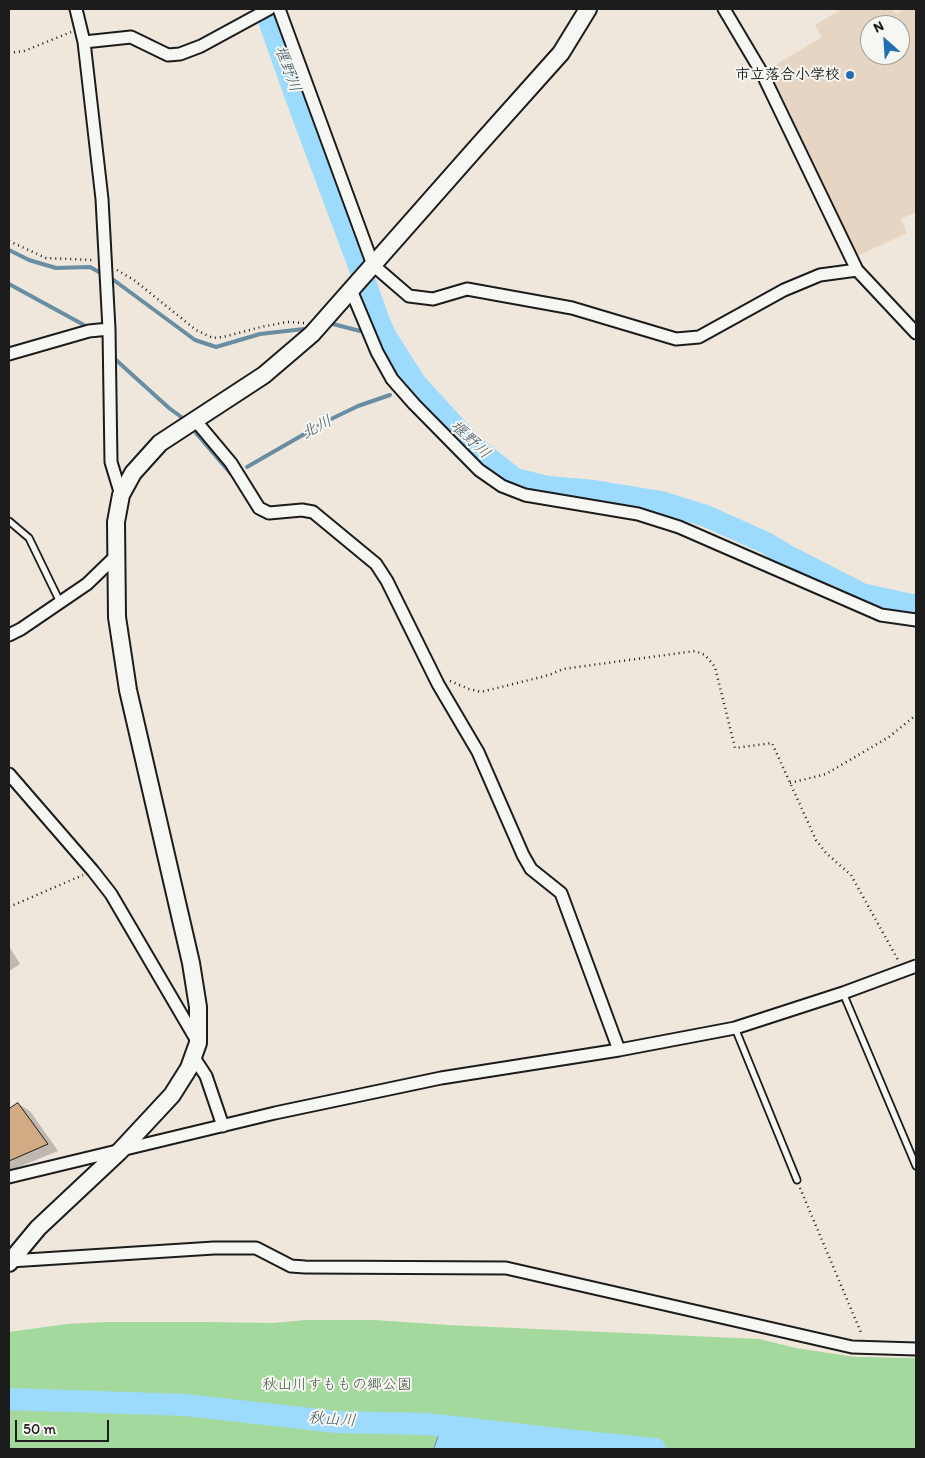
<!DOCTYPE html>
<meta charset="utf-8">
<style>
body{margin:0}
#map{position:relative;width:925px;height:1458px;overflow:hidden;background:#efe7dc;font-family:Itim,sans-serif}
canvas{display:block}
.frame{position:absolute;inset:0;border:10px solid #1c1c1c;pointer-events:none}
.north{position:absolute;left:860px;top:15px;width:50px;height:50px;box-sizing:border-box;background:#f6f6f2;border:1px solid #9f9f9c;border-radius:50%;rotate:334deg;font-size:14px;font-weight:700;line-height:20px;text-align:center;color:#1c1c1c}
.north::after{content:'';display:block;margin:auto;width:18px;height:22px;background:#1f6fb2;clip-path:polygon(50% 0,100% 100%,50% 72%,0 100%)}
.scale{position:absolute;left:15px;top:1420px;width:94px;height:22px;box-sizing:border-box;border:2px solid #1c1c1c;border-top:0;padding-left:6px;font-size:15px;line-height:18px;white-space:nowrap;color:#1c1c1c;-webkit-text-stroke:4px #f6f6f2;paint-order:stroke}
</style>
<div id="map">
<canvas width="925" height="1458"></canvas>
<div class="frame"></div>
<div class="north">N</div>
<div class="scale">50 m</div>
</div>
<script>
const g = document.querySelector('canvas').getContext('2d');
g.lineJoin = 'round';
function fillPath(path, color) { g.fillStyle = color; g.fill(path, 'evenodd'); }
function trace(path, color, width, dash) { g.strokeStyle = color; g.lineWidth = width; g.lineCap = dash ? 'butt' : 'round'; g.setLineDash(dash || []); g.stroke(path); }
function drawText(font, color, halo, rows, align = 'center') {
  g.font = font + ' Itim,"Klee One",sans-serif'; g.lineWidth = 4; g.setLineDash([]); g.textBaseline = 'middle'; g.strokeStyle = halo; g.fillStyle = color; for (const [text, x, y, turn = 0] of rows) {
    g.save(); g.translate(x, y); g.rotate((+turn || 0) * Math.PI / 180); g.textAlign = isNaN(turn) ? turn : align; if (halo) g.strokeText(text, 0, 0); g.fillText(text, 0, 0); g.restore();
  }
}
fillPath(new Path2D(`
 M842,9H892L896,14L904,9H916V212L901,219L907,233L857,256L769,69L822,37L815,25ZM870,25H900V55H870Z`), '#e6d5c2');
fillPath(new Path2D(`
 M305,1320H374L448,1325L759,1339L796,1348L855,1357L916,1358V1449H9V1332L67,1324L105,1322H204L274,1323Z`), '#a3d99c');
const water = new Path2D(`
 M439,1435L584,1449H434Z`);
fillPath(water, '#9cdafe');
trace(water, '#698ea4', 1);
fillPath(new Path2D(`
 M9,946L20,964L9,971Z
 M18,1104L30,1111L58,1151L9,1171V1110Z`), '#0003');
trace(new Path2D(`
 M9,250L29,260L56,268L90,267L115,281L195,340L216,347L260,334L304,329
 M9,284L84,325
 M333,324L360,331
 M384,345L393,350
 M116,360L169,408L184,419
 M196,433L232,475
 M247,467L327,421L358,406L390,395`), '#698ea4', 4);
trace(new Path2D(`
 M265,9L296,97L368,290L378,319L386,337L416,384L472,445L515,479L548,487L594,491L661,502L706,516L766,543L786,555L862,594L911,605H916
 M9,1399L186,1405L336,1422L427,1424L575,1441L655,1449`), '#9cdafe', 22);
const building = new Path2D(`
 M18,1103L48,1144L9,1161V1109Z`);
fillPath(building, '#d2ab84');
trace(building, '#1c1c1c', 1);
const lane = new Path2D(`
 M9,521L29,538L60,602
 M843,993L916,1166
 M735,1028L797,1180`);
const street = new Path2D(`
 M76,9L84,42L102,199L109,329L111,462L121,495
 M279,9L373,265L409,296L433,299L467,289L572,308L676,339L699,337L784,290L820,275L857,270
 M724,9L762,73L857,270L916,333
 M84,42L131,37L168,55L180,54L201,46L269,9
 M351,290L377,352L392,379L414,404L479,470L502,486L525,495L638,514L679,527L881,615L916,620
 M9,354L89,331L109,329
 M195,420L231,463L259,508L269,513L302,510L313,512L376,564L387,581L438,684L478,752L523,855L531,869L561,893L619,1050
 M9,635L21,629L87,584L116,556
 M9,774L93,871L111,894L197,1041
 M193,1056L206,1076L223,1126
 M9,1177L275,1113L441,1078L619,1050L735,1028L843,993L916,966
 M10,1261L214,1248H256L291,1266L305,1267L506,1268L852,1347L916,1349`);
const secondary = new Path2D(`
 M9,1263L38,1228L119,1152L172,1095L189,1068L198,1043V1007L191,963L128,690L117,617L116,522L121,495L133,473L160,443L264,375L312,334L477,147L561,53L588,9`);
trace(lane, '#1c1c1c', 9);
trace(street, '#1c1c1c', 15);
trace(secondary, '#1c1c1c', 20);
trace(new Path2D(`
 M9,53L24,51L71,32
 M9,241L46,258L93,260
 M117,270L134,280L196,330L213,338L223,337L261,327L287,322L305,323
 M450,681L469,689L481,692L549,675L563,669L695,651L705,655L715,667L735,748L772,743L816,840L826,853L851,875L898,960
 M790,783L826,774L889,737L916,715
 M9,907L83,875
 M800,1188L862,1335`), '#1c1c1c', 2.5, [1, 4]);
trace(lane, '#f6f6f2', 5.5);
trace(street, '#f6f6f2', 11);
trace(secondary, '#f6f6f2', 16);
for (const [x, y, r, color] of [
 [850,75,5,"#1f6fb2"]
]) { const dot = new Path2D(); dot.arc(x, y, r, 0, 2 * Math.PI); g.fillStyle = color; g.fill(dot); trace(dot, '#f6f6f2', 2); }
drawText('bold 15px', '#1c1c1c', '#f6f6f2', [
 ["市立落合小学校",840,75]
], 'right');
drawText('15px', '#445542', '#f6f6f2', [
 ["秋山川すももの郷公園",337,1385]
]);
drawText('italic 16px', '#425560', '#f6f6f2', [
 ["堰野川",287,69,70],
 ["北川",317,428,-28],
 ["堰野川",470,440,43],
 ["秋山川",332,1420,4]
]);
</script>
